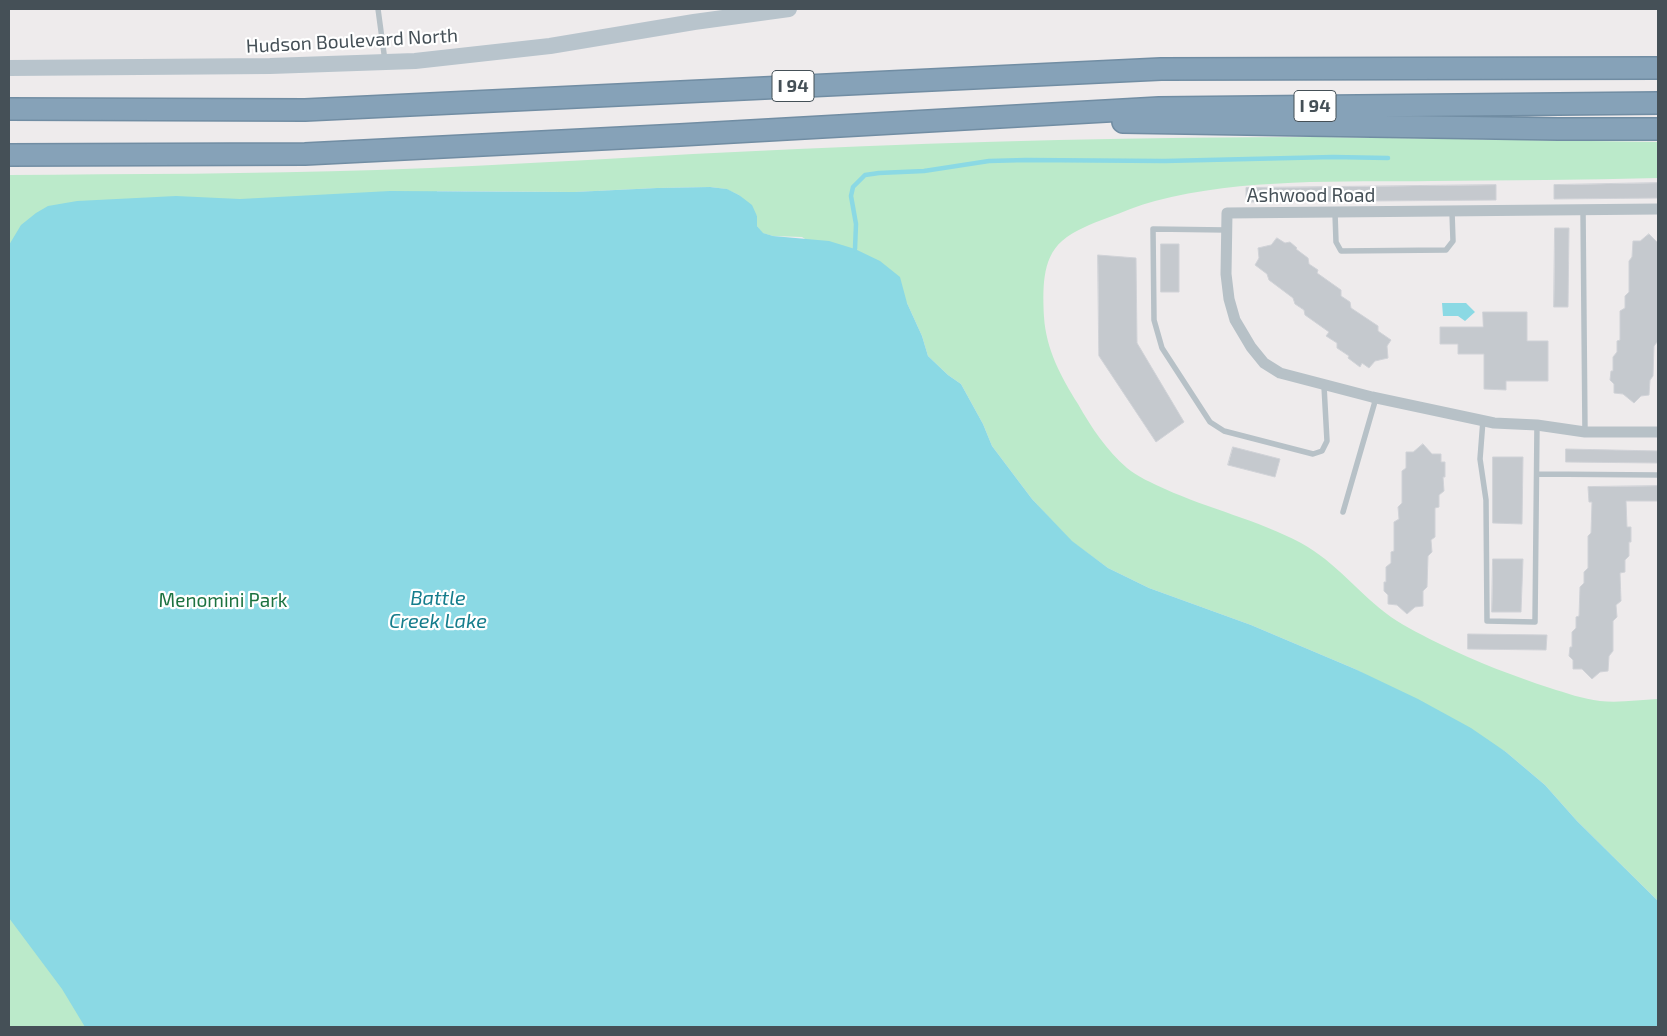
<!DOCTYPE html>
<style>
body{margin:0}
#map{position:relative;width:1667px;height:1036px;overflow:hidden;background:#eeebec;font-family:"Exo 2",sans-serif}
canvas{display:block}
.frame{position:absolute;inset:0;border:10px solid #455057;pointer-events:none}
</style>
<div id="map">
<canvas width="1667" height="1036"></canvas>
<div class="frame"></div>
</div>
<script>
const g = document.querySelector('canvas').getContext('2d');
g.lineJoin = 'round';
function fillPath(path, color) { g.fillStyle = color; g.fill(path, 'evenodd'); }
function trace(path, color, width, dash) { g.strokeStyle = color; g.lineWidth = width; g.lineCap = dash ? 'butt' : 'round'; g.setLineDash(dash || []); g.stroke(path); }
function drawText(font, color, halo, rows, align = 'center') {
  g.font = font + ' "Exo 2",sans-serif'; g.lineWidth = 4.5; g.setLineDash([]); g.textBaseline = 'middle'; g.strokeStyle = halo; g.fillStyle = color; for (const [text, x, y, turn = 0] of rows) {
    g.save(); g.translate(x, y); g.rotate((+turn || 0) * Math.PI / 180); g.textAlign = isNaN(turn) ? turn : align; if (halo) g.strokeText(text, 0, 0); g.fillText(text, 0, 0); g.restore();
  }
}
fillPath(new Path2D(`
 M1318,137L1658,142V178C1583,180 1507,180 1432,181C1342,182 1242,178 1155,201C1139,205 1123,212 1107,218C1091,224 1075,230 1062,241C1041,259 1043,292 1044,317C1046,349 1061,377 1078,404C1091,427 1107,451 1127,468C1138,477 1152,483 1165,489C1209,509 1258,520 1301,543C1336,562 1359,594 1391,617C1407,628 1424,636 1442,645C1477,662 1513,676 1550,688C1566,693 1583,699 1600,701C1619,703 1639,700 1658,699V901L1577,821L1545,785L1506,752L1355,669L1251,625L1149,588L1108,568L1071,541L1032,499L992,446L983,424L961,384L948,375L928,356L922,336L907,303L802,237L773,236L762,233L757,226V216L739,195L726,189L710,187L657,188L574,192L437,191L438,1027H9V175C132,174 255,174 377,170C518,165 658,155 798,149C972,141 1145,137 1318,137Z`), '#bbeaca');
fillPath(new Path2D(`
 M710,187L727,189L739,195L752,205L757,216V226L763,233L773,236L829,241L855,249L880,261L900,277L907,303L922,336L928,356L948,375L961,384L983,424L992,446L1032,499L1072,541L1108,568L1149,588L1251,625L1355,669L1418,699L1471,728L1506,752L1545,785L1577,821L1658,901V1027H85L62,989L9,918V245L21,225L36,213L48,206L77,201L176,196L240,199L390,191L574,192L657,188Z
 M1442,303H1466L1475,312L1465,321L1458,316H1443Z`), '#8bd9e4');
trace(new Path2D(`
 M855,249L856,224L851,196L853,187L865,175L879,173L924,171L989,161L1026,160L1165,161L1333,157L1388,158`), '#8bd9e4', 4.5);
const building = new Path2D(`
 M1658,183V198L1554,199V185Z
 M1496,185V200L1246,202V188Z
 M1555,228H1569L1568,307H1554Z
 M1649,234L1658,243V341L1654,346L1653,376L1650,380L1649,395L1641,396L1634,403L1623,394L1614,393V384L1610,380L1611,371H1613V357L1617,352V341L1620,340V311L1625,308V296L1629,292V261L1632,257L1633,241H1640Z
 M1277,238L1285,243L1290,242L1297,248L1296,249L1308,258L1309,264L1318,270L1317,273L1341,290V296L1350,302L1351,308L1378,326V331L1391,340L1387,346L1388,358L1375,361L1369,368L1362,363L1360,367L1348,358L1349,356L1337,348V343L1326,336L1329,332L1305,315L1304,310L1295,304L1293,298L1269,280L1267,274L1255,265L1259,258L1258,248L1271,245Z
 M1161,244H1179V292H1161Z
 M1098,255L1136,258L1137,343L1184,422L1156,442L1099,356Z
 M1483,312H1527V341H1548V381H1506V390L1484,389V354H1458V344H1440V327H1483Z
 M1423,444L1432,454H1441V462H1445V477H1443L1444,491L1439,495V507L1435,508V537L1431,540L1432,552L1428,556L1427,587L1423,591V606L1415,607L1407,614L1397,605L1388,604V595L1384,591V582H1386V567L1391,563V552L1394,551V522L1399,519L1398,507L1402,503V471L1406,468V452H1413Z
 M1233,447L1280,459L1275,477L1228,465Z
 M1566,449L1658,451V463L1566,462Z
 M1493,457H1523L1522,524L1493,523Z
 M1658,486V501H1626L1627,527H1631V542H1629V556L1625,560V572L1620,573L1621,601L1616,605L1617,617L1613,621V651L1609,656L1608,671L1600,672L1592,679L1582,669H1573V660L1569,656L1570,647H1572V632L1576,628V617L1579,616L1580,587L1584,583V572L1588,568V536L1591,533L1592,502H1589L1588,487Z
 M1493,559H1523L1521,612H1492Z
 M1468,634L1547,635L1546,650L1468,649Z`);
fillPath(building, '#c5c9ce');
trace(building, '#d0d2d7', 1);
const highway = new Path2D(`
 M9,109L305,110L1161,69L1658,68
 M1123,122L1558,129H1658
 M9,155L305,154L680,135L1159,108L1658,103`);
trace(highway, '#718da3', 24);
trace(new Path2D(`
 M378,9L385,61
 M1583,210L1585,432
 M1335,213L1336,242L1341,251L1446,250L1453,241L1452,212
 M1226,230L1153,229L1154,320L1162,348L1210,422L1224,431L1313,454L1322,451L1327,441L1324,386
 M1483,420L1480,459L1486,500L1487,621L1535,622L1537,425
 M1537,474L1658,475
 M1343,512L1376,398`), '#b7c1c7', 5.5);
trace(new Path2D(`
 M1658,209L1227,213L1226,274L1229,299L1235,320L1251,347L1264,363L1280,373L1372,397L1494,423L1537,425L1585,432H1658`), '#b7c1c7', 11);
trace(new Path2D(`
 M9,68L270,66L415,61L550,46L694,22L789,9`), '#b8c4cc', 16);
trace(highway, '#86a2b8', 21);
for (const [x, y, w] of [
 [793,86,42],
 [1315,106,42]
]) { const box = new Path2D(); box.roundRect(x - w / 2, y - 15.5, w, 31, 4); g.fillStyle = '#fff'; g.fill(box); trace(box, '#455057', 1); }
drawText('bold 18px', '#455057', null, [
 ["I 94",793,86],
 ["I 94",1315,106]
]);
drawText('19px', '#455057', '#fff', [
 ["Hudson Boulevard North",352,41,-3],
 ["Ashwood Road",1311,196]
]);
drawText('19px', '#1c7240', '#fff', [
 ["Menomini Park",223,601]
]);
drawText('italic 20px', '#157d8c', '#fff', [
 ["Battle",438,598],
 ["Creek Lake",438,621]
]);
</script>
